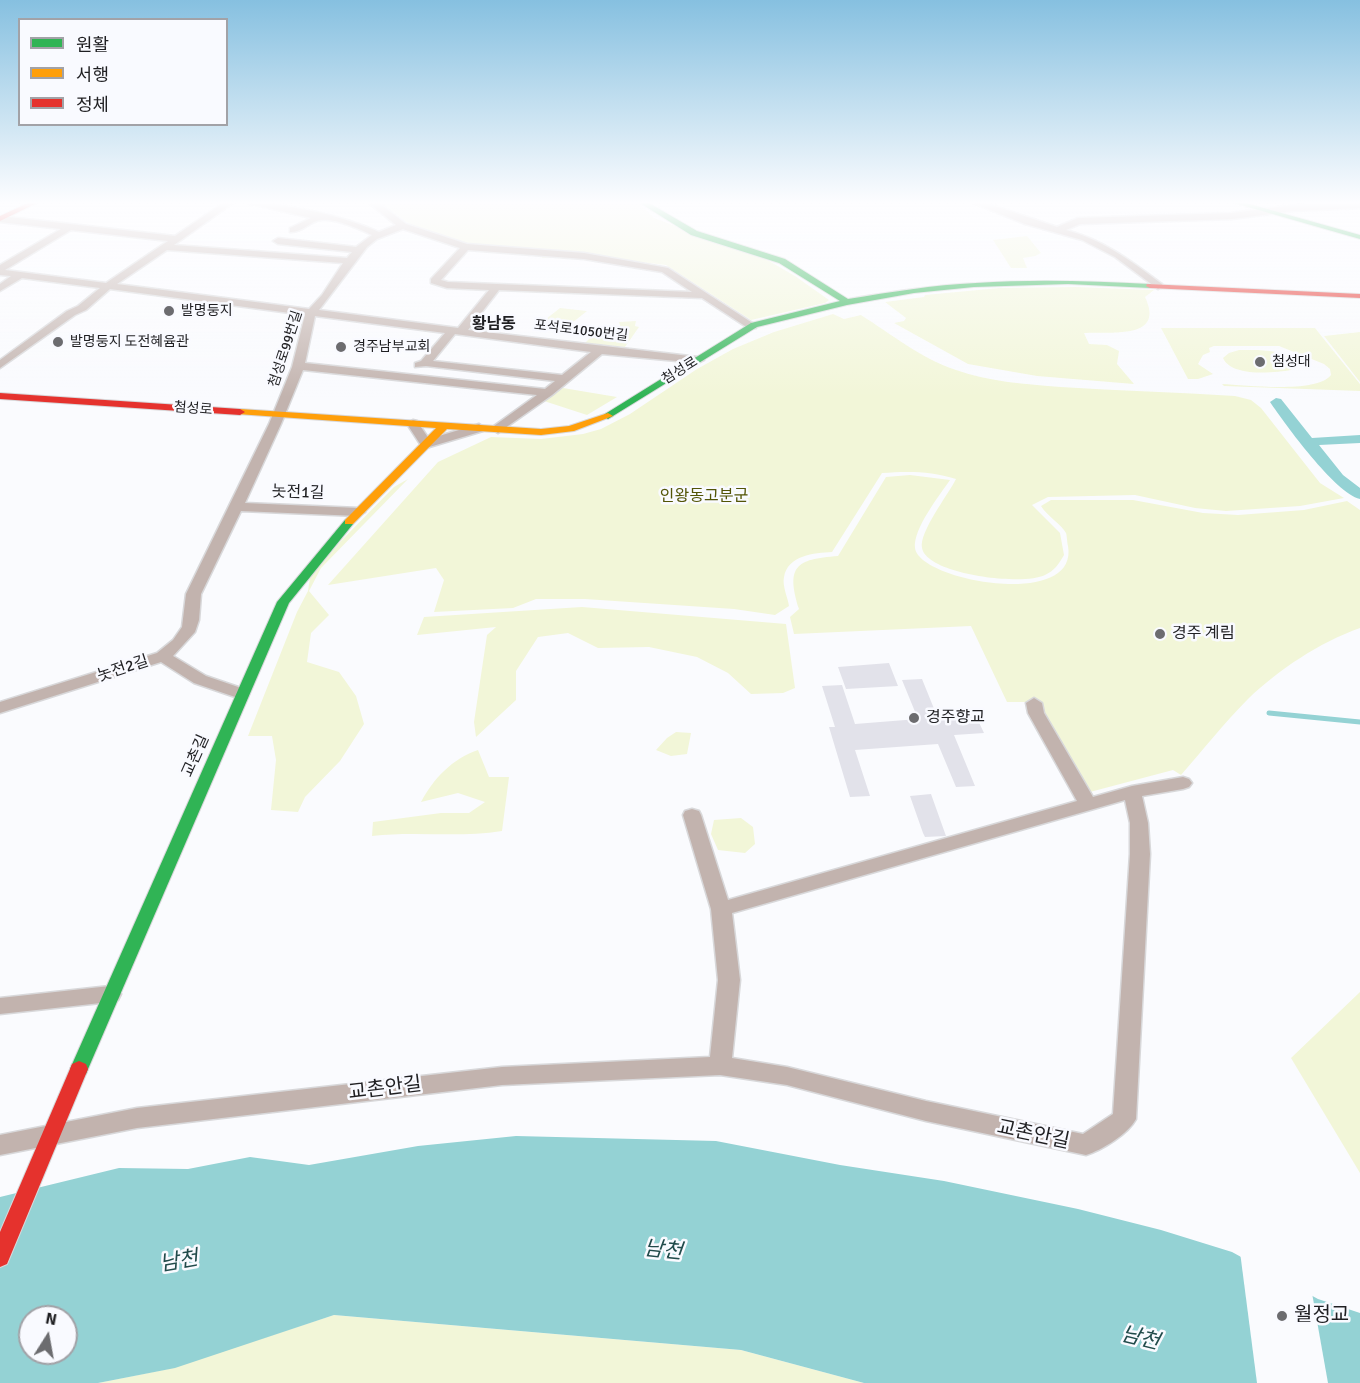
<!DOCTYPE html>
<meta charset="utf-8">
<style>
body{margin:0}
#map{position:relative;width:1360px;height:1383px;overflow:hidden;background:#fafbfe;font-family:Signika,"Noto Sans KR",sans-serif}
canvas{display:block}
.legend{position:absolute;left:18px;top:18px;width:210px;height:108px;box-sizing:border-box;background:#f9faff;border:2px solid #a2a2a7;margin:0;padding:8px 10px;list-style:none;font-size:18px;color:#1f1f22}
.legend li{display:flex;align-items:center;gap:12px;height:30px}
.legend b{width:30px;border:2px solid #a2a2a7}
.north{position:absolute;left:18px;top:1305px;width:60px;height:60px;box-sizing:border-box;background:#f9faff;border:2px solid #a2a2a7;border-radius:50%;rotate:11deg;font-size:16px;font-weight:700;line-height:24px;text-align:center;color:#1f1f22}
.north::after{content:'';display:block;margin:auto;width:21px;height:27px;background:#6c6c6f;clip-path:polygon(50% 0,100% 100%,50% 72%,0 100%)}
</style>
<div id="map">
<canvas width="1360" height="1383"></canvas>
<ul class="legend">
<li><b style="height:8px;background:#30b455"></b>원활</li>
<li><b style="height:8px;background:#ff9f0a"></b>서행</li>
<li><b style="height:8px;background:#e5322d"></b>정체</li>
</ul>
<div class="north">N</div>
</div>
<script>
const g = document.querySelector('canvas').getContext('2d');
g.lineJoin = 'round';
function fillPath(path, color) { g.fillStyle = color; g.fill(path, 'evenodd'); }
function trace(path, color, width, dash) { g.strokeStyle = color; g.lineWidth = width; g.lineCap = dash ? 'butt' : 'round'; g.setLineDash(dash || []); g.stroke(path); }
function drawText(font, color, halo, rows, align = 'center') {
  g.font = font + ' Signika,"Noto Sans KR",sans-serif'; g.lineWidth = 5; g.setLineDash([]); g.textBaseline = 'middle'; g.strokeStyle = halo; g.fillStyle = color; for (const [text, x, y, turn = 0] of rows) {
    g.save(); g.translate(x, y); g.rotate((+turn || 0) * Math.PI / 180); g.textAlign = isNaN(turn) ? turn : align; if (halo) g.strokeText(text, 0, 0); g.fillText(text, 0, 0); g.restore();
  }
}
fillPath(new Path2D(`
 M381,203H639L654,218L769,261L795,276L829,300L825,303L751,320L666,265L563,253L555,257L542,258L541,254L471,245L452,240L409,224Z
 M1027,236L1041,253L1035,256L1023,258L1027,268H1011L993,240Z
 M1076,287L1154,290L1145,297C1166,341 1109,331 1084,333L1089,344L1107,345L1119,351L1117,364L1134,384L1037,376L968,364L894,323L904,321L906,318L885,302L924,297L925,295L999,288Z
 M560,308L587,311L572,323L546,319Z
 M833,314L844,319L861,315C891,334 922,359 956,370C989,382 1026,384 1061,387C1119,391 1177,392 1235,396L1251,400L1261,408L1320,483L1344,498L1300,506L1226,511L1195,508L1135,495L1048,497L1032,505L1060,533L1064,555C1059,564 1054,571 1045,575C1024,586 927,575 922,548C919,532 948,495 956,479C931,471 908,471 882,473L832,552C814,553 788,555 784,577C782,586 788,598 789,606L775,615L734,609L585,599H536L513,608L434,612L444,580L436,568L328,585L438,462L491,437L541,439L583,434L601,429L630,414L697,369L733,349L774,332Z
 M636,321L635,326L639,327L625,347L585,343L596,332L608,333L611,330L621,329L619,322Z
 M1161,328H1315L1360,384V391L1224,386L1222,384C1246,385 1316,394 1331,375L1330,369L1324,364L1279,346H1214L1209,348L1210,352L1203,355L1198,364L1213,374L1198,379H1188Z
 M1360,332V382L1324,336Z
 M1239,350C1257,350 1283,348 1297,363L1291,370C1274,373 1231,377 1223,358L1229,353Z
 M563,388L617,397L587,415L544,401Z
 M910,475L950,480C939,496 913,529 915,548C919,581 1079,610 1068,546C1067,542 1067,536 1066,533C1062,525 1047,516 1041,506L1051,500H1133L1203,513L1238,515L1304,510L1347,501L1360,510V628C1320,642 1278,670 1248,699C1224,723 1203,750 1181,775L1173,770L1090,792L1036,702H1007L971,626L794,634L790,617L799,609C786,567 795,559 838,556L886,477Z
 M408,479L321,568L309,591L329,615L311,633L307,662L339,672L356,696L364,724L340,761L305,797L298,812L271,810L276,760L272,736H248L297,612L308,591L310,578L341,541L394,487Z
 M582,607L786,624L795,688L783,693L751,694L728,673L697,657L649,647L598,648L568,633L538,637L516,671V700L476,737L474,722L487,635L496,627L417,635L424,617Z
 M676,732L691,733L687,754L671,756L656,750L667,738Z
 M478,750L489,777H509L502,831C459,838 415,831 372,836L373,822L441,813H469L485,802L458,793L421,802C434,778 452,759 478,750Z
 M741,818L753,827L755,844L745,853L718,850L711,834L714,820Z
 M1360,992V1173L1291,1058Z
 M334,1315L741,1350L864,1383H98L168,1369Z`), '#f2f6d8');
fillPath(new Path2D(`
 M516,1136L716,1141L840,1165L944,1181L1078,1209L1161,1230L1232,1252L1318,1299L1360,1313V1383H864L741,1350L334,1315L175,1368L98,1383H0V1197L119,1168L188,1169L250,1157L309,1165L418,1146ZM30,1317H66V1353H30Z`), '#94d2d4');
fillPath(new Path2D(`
 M1240,1252L1312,1293L1328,1383H1257Z`), '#fafbfe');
trace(new Path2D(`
 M1269,713L1360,722`), '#94d2d4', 5);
fillPath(new Path2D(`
 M1276,398L1281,399L1312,438L1360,435V443L1319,445L1343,475L1360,488V499C1335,493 1285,424 1270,402Z`), '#94d2d4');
fillPath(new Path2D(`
 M889,663L898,686L846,689L838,667Z
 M922,679L937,716L975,714L984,733L954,735L975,786L956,787L938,744L855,750L870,796L850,797L829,727H835L822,686L842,685L855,724L918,719L902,680Z
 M931,794L946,836L925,837L923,833L910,796Z`), '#e2e2ea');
const street = new Path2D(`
 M223,203H233L174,245L347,258L352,252L278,244L273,241L278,238L356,247L372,235C359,229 335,218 321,220C310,221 302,233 290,232V228L311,218L247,203C286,203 344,216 379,232L396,225L369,203H379L406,224L467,244L584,253L668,268L757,326L756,328H748L702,298L499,290L468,330L698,357L704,360L698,363L602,354L552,395L498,433L492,429L494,426L537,395L303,370L281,424L245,503L358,508L365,512L358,516L241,511L201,594L199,620L195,632L173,656L206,676L247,690L249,694L247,698L241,699L194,683L161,662L0,713V702L157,653L173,640L182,627L186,594L269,424L292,367L305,315L110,289L86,310L75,315L0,368V360L67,311L78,306L100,288L22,278L0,291V284L11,276L0,275V265L61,229L0,222V216L175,236ZM403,229L460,248L431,279V283L447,288L489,290L458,328L319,310L367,247L377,239ZM71,230L168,241L106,283L5,270ZM167,250L343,263L322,295L309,309L117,284ZM468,250L584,259L662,272L692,292L448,282L441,280ZM315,316L445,333L421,361L415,363V367L426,366L555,381L545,389L305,363ZM455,334L591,352L562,375L433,361Z
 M973,203H986L1057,227L1078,218L1232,213L1293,205L1360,203V208L1293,211L1232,219L1080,224L1066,230C1104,240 1131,261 1162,284L1163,286L1158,289L1115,257L1082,240L1025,224Z
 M413,420L417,421L429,439L479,424L485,428L483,431L426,448L422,447L407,424Z
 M1034,698L1042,703L1044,713L1093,797L1132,786L1183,777L1189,779L1192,783L1189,787L1183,789L1142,796L1148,823L1150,854L1136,1119C1128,1134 1102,1150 1086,1155L926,1121L787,1085L720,1075L502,1085L137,1128L0,1155V1135L137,1108L502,1067L710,1057L718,980L711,909L683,815L685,811L692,809L699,811L701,815L728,900L1077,801L1028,713L1026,703ZM1125,800L1130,823V854L1113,1114L1083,1134L926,1101L787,1067L732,1058L740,980L732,913Z
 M110,986L118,988L121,994L118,1000L110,1002L0,1014V998Z`);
const fast = new Path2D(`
 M640,203H649L697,231L785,259L848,299C891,292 933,285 976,283C1034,279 1092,281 1150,284L1154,286L1150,288L1068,284L974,287L914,293L847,305L757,327L608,419L603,416L605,414L751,323L840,301L779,263L691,235Z
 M1234,203H1246L1360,235V239Z
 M349,519L353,520V524L289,603L88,1069L86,1074L79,1077L72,1074L70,1069L277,602L345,520Z`);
const slow = new Path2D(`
 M240,409L541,429L569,426L608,413L613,416L574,431L541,435L447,429L353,524H345V520L436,428L237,414L235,412Z`);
const jam = new Path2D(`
 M28,203H37L0,221V216Z
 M1147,284L1360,294V298L1150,288L1146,286Z
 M0,393L240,409L245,412L240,415L0,399Z
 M79,1061L86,1064L88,1069L7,1264L0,1267V1232L70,1069L72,1064Z`);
trace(street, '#d8d8da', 3);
trace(fast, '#d8d8da', 2);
trace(slow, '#d8d8da', 2);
trace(jam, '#d8d8da', 2);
fillPath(street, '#c2b3ae');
fillPath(fast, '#30b455');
fillPath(slow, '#ff9f0a');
fillPath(jam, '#e5322d');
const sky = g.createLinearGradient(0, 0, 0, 397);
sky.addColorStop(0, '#86c0e0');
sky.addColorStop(0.51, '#fdfdff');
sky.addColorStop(1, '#fdfdff00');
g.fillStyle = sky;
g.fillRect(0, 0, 1360, 397);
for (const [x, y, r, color] of [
 [169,311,6,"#6c6c6f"],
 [58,342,6,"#6c6c6f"],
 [341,347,6,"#6c6c6f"],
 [1260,362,6,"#6c6c6f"],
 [1160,634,6,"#6c6c6f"],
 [914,718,6,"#6c6c6f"],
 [1282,1316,6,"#6c6c6f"]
]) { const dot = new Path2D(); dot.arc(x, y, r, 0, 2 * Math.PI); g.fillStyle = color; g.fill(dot); trace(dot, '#f9faff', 2); }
drawText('14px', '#1f1f22', '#f9faff', [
 ["발명둥지",181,311],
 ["발명둥지 도전혜윰관",70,342],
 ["경주남부교회",353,347],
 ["첨성대",1272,362]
], 'left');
drawText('14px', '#1f1f22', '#f9faff', [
 ["포석로1050번길",581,331,7],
 ["첨성로99번길",286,349,-72],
 ["첨성로",680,371,-32],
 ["첨성로",193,409,4]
]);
drawText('bold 16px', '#1f1f22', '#f9faff', [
 ["황남동",494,325]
]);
drawText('16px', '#1f1f22', '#f9faff', [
 ["놋전1길",298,493,2],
 ["놋전2길",123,669,-18],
 ["교촌길",196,756,-66]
]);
drawText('16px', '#535507', '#f9faff', [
 ["인왕동고분군",704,497]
]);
drawText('16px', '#1f1f22', '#f9faff', [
 ["경주 계림",1172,634],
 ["경주향교",926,718]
], 'left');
drawText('20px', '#1f1f22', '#f9faff', [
 ["교촌안길",385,1089,-7],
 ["교촌안길",1033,1135,12]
]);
drawText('20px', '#1f1f22', '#f9faff', [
 ["월정교",1294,1316]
], 'left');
drawText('italic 21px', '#214b4b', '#f9faff', [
 ["남천",663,1251,6],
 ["남천",179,1262,-10],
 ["남천",1140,1339,14]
]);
</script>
